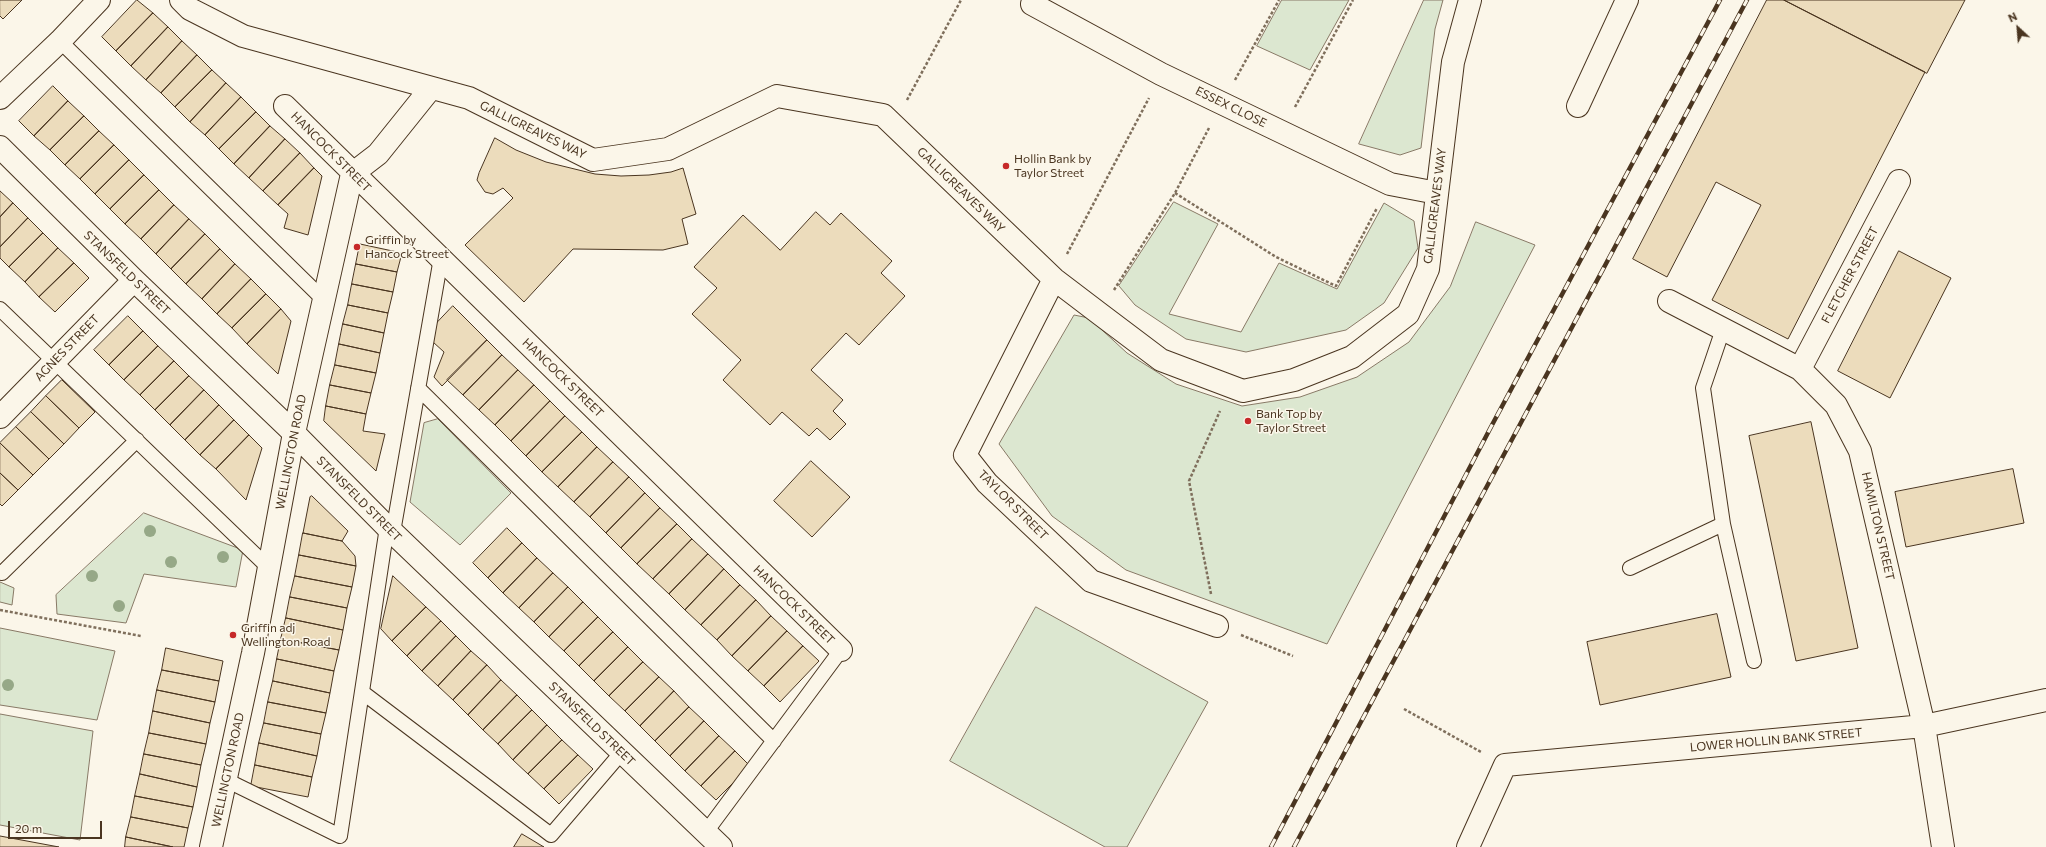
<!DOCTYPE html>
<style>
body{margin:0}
#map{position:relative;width:2046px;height:847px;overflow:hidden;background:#fbf6e9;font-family:Commissioner,sans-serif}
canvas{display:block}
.north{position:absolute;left:1998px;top:8px;width:40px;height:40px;-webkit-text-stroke:3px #fbf6e9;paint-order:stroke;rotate:334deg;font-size:11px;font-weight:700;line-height:16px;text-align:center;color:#4a3520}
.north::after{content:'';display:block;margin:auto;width:14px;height:18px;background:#4a3520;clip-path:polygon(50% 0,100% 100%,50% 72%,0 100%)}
.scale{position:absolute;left:8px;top:821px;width:94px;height:18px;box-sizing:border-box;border:2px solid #4a3520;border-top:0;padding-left:5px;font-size:12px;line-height:14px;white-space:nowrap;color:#4a3520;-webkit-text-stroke:3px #fbf6e9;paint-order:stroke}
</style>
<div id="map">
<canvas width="2046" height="847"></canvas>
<div class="north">N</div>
<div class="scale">20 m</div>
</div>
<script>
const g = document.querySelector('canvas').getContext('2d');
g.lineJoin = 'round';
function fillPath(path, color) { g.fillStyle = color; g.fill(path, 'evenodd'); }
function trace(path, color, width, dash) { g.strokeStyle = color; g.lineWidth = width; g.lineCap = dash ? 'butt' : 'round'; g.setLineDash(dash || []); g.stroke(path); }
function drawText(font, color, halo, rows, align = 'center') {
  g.font = font + ' Commissioner,sans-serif'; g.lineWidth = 3; g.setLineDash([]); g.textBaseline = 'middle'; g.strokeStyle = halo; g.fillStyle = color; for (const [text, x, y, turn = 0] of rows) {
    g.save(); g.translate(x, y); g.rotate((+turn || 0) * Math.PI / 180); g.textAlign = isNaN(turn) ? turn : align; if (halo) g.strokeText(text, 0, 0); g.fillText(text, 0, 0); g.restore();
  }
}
const green = new Path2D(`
 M1282,0H1349L1310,70L1257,46Z
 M1424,0H1443L1435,29L1421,148L1400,155L1359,144Z
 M1174,202L1218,224L1169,314L1241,332L1279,263L1337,289L1384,203L1414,221L1418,248L1384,303L1346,330L1246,352L1186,339L1135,305L1119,286Z
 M1476,222L1535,245L1327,644L1126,570L1052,516L999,444L1074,315L1089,318L1127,353L1176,384L1242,406L1300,397L1357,377L1409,342L1450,287Z
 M438,419L511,493L460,545L410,502L424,423Z
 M144,513L243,550L236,587L144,574L126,623L57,614L56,595Z
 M0,582L14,588L12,605L0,602Z
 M1036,607L1208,702L1127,847H1105L950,761Z
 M0,628L115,651L97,720L0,705Z
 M0,714L93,731L80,840L0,825Z`);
fillPath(green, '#dce7d0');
trace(green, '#887966', 1);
const building = new Path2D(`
 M0,0H22L3,19L0,16Z
 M137,0L153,13L116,51L102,37Z
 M1767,0H1784L1925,72L1788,339L1712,300L1761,205L1716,182L1667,277L1633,259Z
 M1784,0H1965L1927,73Z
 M153,13L168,27L131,66L116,51Z
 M168,27L182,41L146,80L131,66Z
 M182,41L197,55L161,93L146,80Z
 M197,55L212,70L175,107L161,93Z
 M212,70L226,83L190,122L175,107Z
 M226,83L241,97L205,135L190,122Z
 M53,86L68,101L34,136L19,121Z
 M241,97L256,112L219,149L205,135Z
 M68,101L84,116L50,150L34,136Z
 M256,112L270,126L234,164L219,149Z
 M84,116L99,131L65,165L50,150Z
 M270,126L285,139L249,178L234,164Z
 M99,131L114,145L80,179L65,165Z
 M495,138L516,150L546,162L595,174L621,176L649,175L671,172L683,168L696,214L682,219L688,244L663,250L573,249L524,302L465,245L513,198L503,188L493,194L485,192L477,180L479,173Z
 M285,139L300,153L263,191L249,178Z
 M114,145L129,160L95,194L80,179Z
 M300,153L314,168L278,205L263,191Z
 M129,160L144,175L110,209L95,194Z
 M314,168L322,176L308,235L284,228L288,214L278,205Z
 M144,175L159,190L125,224L110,209Z
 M159,190L174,205L141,239L125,224Z
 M0,191L13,203L0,217Z
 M13,203L28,218L0,247V217Z
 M174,205L189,219L156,254L141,239Z
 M816,212L830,225L841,213L892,261L881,273L905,296L859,345L846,333L811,370L843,400L833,411L846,424L830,440L817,428L809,436L782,412L770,425L723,380L741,360L692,314L717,288L694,267L743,215L780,250Z
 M28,218L43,233L9,267L0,258V247Z
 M189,219L205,234L171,269L156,254Z
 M43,233L58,248L25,282L9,267Z
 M205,234L220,249L186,284L171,269Z
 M360,244L402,253L397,272L356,264Z
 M58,248L74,263L39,297L25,282Z
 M220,249L235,264L202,299L186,284Z
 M1899,251L1951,278L1890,398L1838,371Z
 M74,263L89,278L55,312L39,297Z
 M235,264L251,279L217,314L202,299Z
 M356,264L397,272L393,292L352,284Z
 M251,279L266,294L232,328L217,314Z
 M352,284L393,292L388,313L348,305Z
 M266,294L281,309L247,344L232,328Z
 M348,305L388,313L384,333L343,324Z
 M453,306L487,340L442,386L434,377L444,352L433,342V327Z
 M281,309L291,321L278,374L247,344Z
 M128,316L143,331L109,365L94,350Z
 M343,324L384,333L380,353L339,344Z
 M143,331L158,346L124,380L109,365Z
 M487,340L502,355L463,395L447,380Z
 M339,344L380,353L376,373L335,365Z
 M158,346L174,361L140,395L124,380Z
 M502,355L518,370L479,410L463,395Z
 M174,361L189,376L155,410L140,395Z
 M335,365L376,373L371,393L330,385Z
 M518,370L534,385L495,425L479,410Z
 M189,376L204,390L170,425L155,410Z
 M62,380L95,412L79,428L46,396Z
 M330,385L371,393L366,414L326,406Z
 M534,385L550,401L511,441L495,425Z
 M204,390L219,405L185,440L170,425Z
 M46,396L79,428L64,444L31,412Z
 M550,401L565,416L526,456L511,441Z
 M219,405L234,420L200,455L185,440Z
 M326,406L366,414L363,431L385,434L376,471L324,421Z
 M31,412L64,444L49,459L16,427Z
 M565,416L582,432L542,472L526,456Z
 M234,420L249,435L216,469L200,455Z
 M1811,422L1858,648L1796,661L1749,436Z
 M16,427L49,459L33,475L0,443Z
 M582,432L597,447L558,487L542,472Z
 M249,435L262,448L246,500L216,469Z
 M0,443L33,475L18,490L0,473Z
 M597,447L613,462L574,502L558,487Z
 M811,461L850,497L812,537L774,501Z
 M613,462L629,477L590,517L574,502Z
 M2013,469L2024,523L1906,547L1895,492Z
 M0,473L18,490L2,506L0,504Z
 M629,477L645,493L606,533L590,517Z
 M645,493L660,508L621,548L606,533Z
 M312,496L348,531L342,541L303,533L310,497Z
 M660,508L677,524L637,564L621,548Z
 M677,524L692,539L653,579L637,564Z
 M507,528L522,543L488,578L473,563Z
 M303,533L342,541L355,556L356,566L299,555Z
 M692,539L708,554L669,594L653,579Z
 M522,543L537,558L503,593L488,578Z
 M708,554L724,569L685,610L669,594Z
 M299,555L356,566L352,587L295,576Z
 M537,558L553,573L519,608L503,593Z
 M724,569L740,585L701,625L685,610Z
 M553,573L568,587L534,622L519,608Z
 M295,576L352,587L347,608L290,597Z
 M393,576L426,607L392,641L381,629Z
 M740,585L756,600L717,640L701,625Z
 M568,587L583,602L549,637L534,622Z
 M290,597L347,608L343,630L286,618Z
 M756,600L771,616L732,656L717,640Z
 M583,602L598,617L564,651L549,637Z
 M426,607L441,621L407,656L392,641Z
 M1717,614L1731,677L1600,705L1587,642Z
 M771,616L787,631L748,671L732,656Z
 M598,617L613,632L579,666L564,651Z
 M286,618L343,630L339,650L281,639Z
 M441,621L456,636L422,671L407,656Z
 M787,631L803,646L764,686L748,671Z
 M613,632L628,647L594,681L579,666Z
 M456,636L471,651L438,686L422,671Z
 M281,639L339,650L334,671L277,659Z
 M803,646L819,661L780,702L764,686Z
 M628,647L643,662L609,696L594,681Z
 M166,648L223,661L219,681L162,670Z
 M471,651L487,665L453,700L438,686Z
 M277,659L334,671L330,693L273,681Z
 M643,662L659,677L625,711L609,696Z
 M487,665L501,680L468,715L453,700Z
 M162,670L219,681L215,702L157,690Z
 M659,677L674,691L640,726L625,711Z
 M501,680L517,695L483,730L468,715Z
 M273,681L330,693L326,713L268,702Z
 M157,690L215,702L210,723L153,711Z
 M674,691L689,707L655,741L640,726Z
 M517,695L532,710L498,744L483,730Z
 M268,702L326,713L321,734L264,723Z
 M689,707L704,721L670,756L655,741Z
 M532,710L547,725L513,760L498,744Z
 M153,711L210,723L206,744L149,733Z
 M704,721L719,736L685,771L670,756Z
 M264,723L321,734L317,756L259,743Z
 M547,725L562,740L528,774L513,760Z
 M149,733L206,744L201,765L144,754Z
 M719,736L735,751L701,786L685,771Z
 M562,740L578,755L544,789L528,774Z
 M259,743L317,756L312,777L255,765Z
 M735,751L750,766L716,800L701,786Z
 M144,754L201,765L197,787L140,774Z
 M578,755L593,769L559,804L544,789Z
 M255,765L312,777L308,797L251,786Z
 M140,774L197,787L193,807L135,796Z
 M135,796L193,807L188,828L131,817Z
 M131,817L188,828L184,847H173L126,837Z
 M522,834L544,847H514Z
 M0,836L59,847H0Z
 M126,837L173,847H125Z`);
fillPath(building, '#ecdcbc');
trace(building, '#4a3520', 1);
const lane = new Path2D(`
 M60,41L324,300
 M0,309L268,567
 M418,388L774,741
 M1723,524L1754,661
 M393,532L441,258
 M1630,568L1723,524L1703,388L1723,329
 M2,573L137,440
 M362,692L551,835L622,752
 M226,780L340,836L387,527
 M706,832L841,650`);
const street = new Path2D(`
 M181,0L190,9L243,36L469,98L593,160L668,149L777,96L883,115L1054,279L1100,314L1161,360L1243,391L1294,380L1352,357L1408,314L1428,269L1453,62L1470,0
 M1032,4L1161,74L1390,184L1437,193
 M0,98L60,41L99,0
 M285,106L841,650
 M1578,106L1627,0
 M0,147L134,280L294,433L387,527L721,847
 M1054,279L965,455L987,483L1091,581L1217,626
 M1669,301L1800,369L1836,405L1860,451L1924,726L1943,847
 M1800,369L1899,181
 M0,417L134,280
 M211,847L253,653L294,433L352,174L378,154L431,88
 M1468,847L1505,765L1924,726L2046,700`);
trace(lane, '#4a3520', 16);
trace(street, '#4a3520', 24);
trace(new Path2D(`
 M1235,80L1279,0
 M907,100L961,0
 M1295,107L1353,0
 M1175,193L1276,257L1336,286L1377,208
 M1067,254L1149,98
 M1114,290L1175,193L1209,128
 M1211,594L1189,481L1220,411
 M0,610L141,636
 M1241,635L1293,656
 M1404,709L1481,752`), '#7f6f5c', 2.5, [3, 2]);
trace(lane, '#fbf6e9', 14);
trace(street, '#fbf6e9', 22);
const rail = new Path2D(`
 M1271,847L1492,425L1720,0
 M1294,847L1747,0`);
trace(rail, '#4a3520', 4.5);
trace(rail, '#fbf6e9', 3, [9]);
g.fillStyle = '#96a887';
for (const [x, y] of [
 [150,531],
 [223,557],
 [171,562],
 [92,576],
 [119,606],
 [8,685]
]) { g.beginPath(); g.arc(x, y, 6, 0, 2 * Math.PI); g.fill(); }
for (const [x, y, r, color] of [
 [1006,166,4,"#c62828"],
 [357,247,4,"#c62828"],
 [1248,421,4,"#c62828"],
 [233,635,4,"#c62828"]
]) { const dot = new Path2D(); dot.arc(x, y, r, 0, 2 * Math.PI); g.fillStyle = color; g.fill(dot); trace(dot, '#fbf6e9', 1.5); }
drawText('12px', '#4a3520', '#fbf6e9', [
 ["ESSEX CLOSE",1231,107,26],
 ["GALLIGREAVES WAY",533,130,26],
 ["HANCOCK STREET",331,152,45],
 ["GALLIGREAVES WAY",961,190,44],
 ["GALLIGREAVES WAY",1435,206,-83],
 ["STANSFELD STREET",127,273,44],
 ["FLETCHER STREET",1850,275,-62],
 ["AGNES STREET",67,348,-46],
 ["HANCOCK STREET",563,378,44],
 ["WELLINGTON ROAD",291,452,-79],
 ["STANSFELD STREET",359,499,45],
 ["TAYLOR STREET",1013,505,45],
 ["HAMILTON STREET",1878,526,77],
 ["HANCOCK STREET",794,605,44],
 ["STANSFELD STREET",592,724,44],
 ["LOWER HOLLIN BANK STREET",1776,740,-5],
 ["WELLINGTON ROAD",228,770,-78]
]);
drawText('12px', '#4a3520', '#fbf6e9', [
 ["Hollin Bank by",1014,159],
 ["Taylor Street",1014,173],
 ["Griffin by",365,240],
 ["Hancock Street",365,254],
 ["Bank Top by",1256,414],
 ["Taylor Street",1256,428],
 ["Griffin adj",241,628],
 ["Wellington Road",241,642]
], 'left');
</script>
